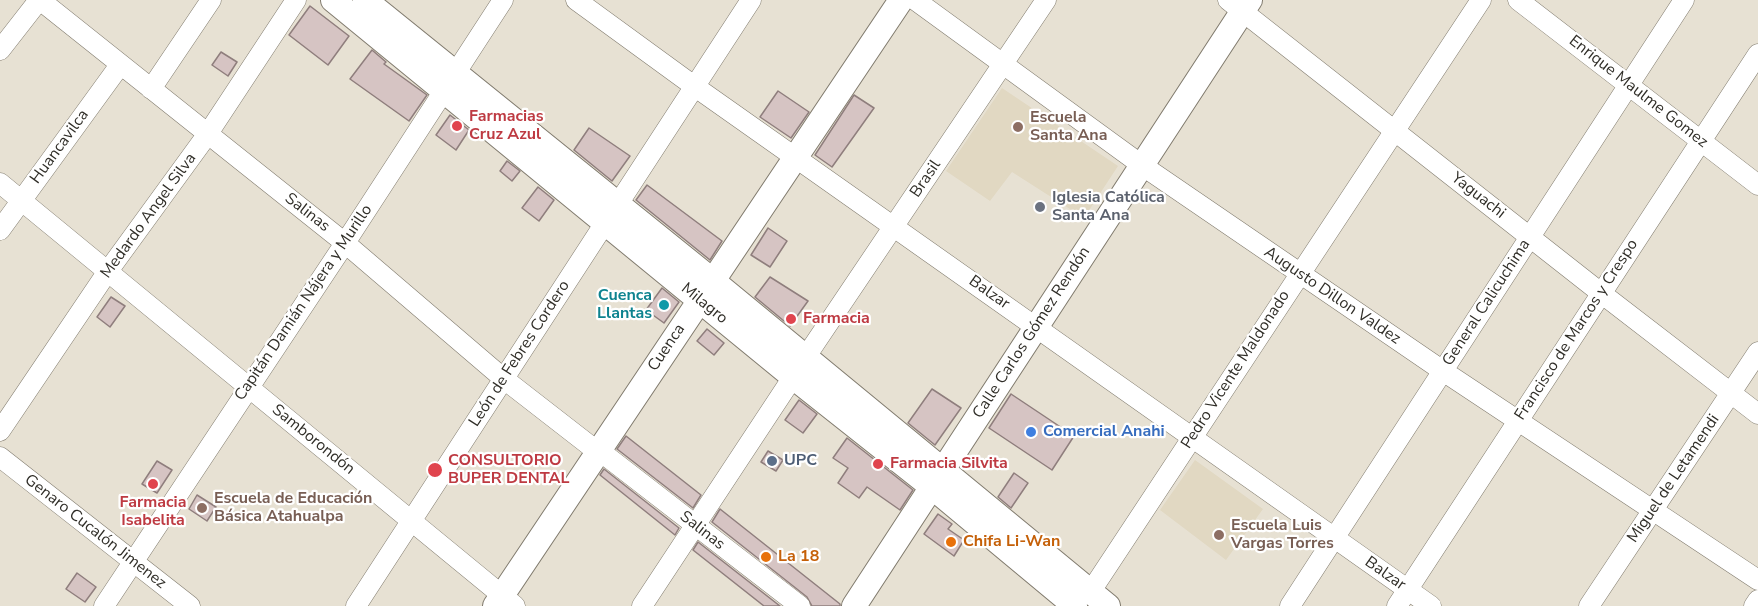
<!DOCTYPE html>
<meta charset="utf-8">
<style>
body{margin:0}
canvas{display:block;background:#e7e1d3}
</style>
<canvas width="1758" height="606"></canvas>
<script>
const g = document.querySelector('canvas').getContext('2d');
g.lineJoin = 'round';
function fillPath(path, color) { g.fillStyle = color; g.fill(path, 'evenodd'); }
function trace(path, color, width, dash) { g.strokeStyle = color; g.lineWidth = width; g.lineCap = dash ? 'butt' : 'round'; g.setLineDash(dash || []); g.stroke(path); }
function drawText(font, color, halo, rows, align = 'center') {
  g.font = font + ' "Nunito Sans",sans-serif'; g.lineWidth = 4.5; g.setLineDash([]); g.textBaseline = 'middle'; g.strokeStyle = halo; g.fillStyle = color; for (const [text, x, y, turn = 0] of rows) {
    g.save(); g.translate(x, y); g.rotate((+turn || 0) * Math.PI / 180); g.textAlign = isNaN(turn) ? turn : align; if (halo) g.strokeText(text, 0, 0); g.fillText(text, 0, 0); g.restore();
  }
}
fillPath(new Path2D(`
 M1002,88L1118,166L1084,218L1012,172L990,201L946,171Z
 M1195,460L1263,509L1226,560L1160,510Z`), '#e1d8c2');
const building = new Path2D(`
 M310,6L349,36L328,65L289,35Z
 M372,50L386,62L384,64L427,95L409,121L350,79Z
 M221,52L237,62L228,76L212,65Z
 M778,91L809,112L791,138L760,117Z
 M854,95L874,108L832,167L815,155Z
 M450,115L469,130L456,150L436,135Z
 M589,128L630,156L612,181L574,150Z
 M507,161L520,171L512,181L500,171Z
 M647,185L722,241L710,260L636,200Z
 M538,187L554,200L539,221L522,208Z
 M768,228L787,241L770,267L751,255Z
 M770,277L808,301L790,326L755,297Z
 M662,288L679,302L664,323L646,310Z
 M111,297L125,306L110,327L97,317Z
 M707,329L724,343L714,355L697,341Z
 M932,389L961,408L935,445L908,423Z
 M1011,394L1074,436L1052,470L989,428Z
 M799,400L817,414L803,433L785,420Z
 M626,436L701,495L693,508L617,449Z
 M847,438L913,490L900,510L867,487L859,498L838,483L848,468L833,458Z
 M768,451L783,460L776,471L761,462Z
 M157,461L172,470L157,493L142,484Z
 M604,469L679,528L675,535L600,475Z
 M1014,473L1028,483L1011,508L998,497Z
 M197,495L216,507L207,521L189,509Z
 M720,509L840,604V606H812L807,597L712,522Z
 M938,514L952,524L948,529L964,540L954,556L924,534Z
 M698,542L780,606H764L693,550Z
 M77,573L96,587L85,602L66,589Z`);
fillPath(building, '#d6c4c3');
trace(building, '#8f7e7d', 1.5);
const minor = new Path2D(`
 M40,0L345,243L504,379L598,452L605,455L800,606
 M576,0L694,86L1431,606
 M915,0L1143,166L1443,371L1758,580
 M1228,0L1601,293L1758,414
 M1518,0L1758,185
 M0,50L39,0
 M151,89L211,0
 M0,183L515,606
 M618,204L751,0
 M0,230L120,65
 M805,358L1046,0
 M0,431L108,271L207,135L296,0
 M0,457L190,606
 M1091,591L1481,0
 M104,606L345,243L503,0
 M356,606L605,223
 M642,606L793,377
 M1290,606L1684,0
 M1397,606L1758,54
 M1589,606L1758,352
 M1754,606L1758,600`);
const major = new Path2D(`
 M333,0L793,377L932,487L1075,606
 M365,0L712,280L1108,606
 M495,606L901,0
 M854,606L1250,0`);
trace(minor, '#817b6e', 21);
trace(major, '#817b6e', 26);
trace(minor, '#fff', 20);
trace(major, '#fff', 24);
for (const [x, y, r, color] of [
 [457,126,6,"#e0444e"],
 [1018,127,6,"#8d6e63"],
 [1040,207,6,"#6b7280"],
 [664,305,6,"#0f9aa8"],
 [791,319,6,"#e0444e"],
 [1031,432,6,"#3f7fe0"],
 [772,461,6,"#5c6f8a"],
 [878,464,6,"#e0444e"],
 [435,470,8,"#e0444e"],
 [153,484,6,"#e0444e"],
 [202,508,6,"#8d6e63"],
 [1219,535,6,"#8d6e63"],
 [951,542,6,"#e8710a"],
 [766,557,6,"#e8710a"]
]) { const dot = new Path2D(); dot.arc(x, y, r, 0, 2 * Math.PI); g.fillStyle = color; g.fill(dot); trace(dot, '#fff', 2); }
drawText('16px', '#302e28', '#fff', [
 ["Enrique Maulme Gomez",1638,92,38],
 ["Huancavilca",60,147,-54],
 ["Brasil",926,179,-56],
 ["Yaguachi",1478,196,38],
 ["Salinas",307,213,38],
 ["Medardo Angel Silva",149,216,-54],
 ["Balzar",989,293,35],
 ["Augusto Dillon Valdez",1332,296,34],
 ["Capitán Damián Nájera y Murillo",304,303,-56],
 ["General Calicuchima",1487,303,-57],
 ["Milagro",704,304,39],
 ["Francisco de Marcos y Crespo",1577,330,-57],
 ["Calle Carlos Gómez Rendón",1032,333,-57],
 ["Cuenca",667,348,-56],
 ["León de Febres Cordero",520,354,-57],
 ["Pedro Vicente Maldonado",1236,370,-57],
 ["Samborondón",313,440,39],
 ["Miguel de Letamendi",1674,479,-56],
 ["Salinas",702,531,38],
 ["Genaro Cucalón Jimenez",95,532,38],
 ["Balzar",1385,574,35]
]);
drawText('bold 16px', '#be3a42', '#fff', [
 ["Farmacias",469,117],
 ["Cruz Azul",469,135],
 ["Farmacia",803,319],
 ["CONSULTORIO",448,461],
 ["BUPER DENTAL",448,479],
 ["Farmacia Silvita",890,464],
 ["Farmacia",153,503,"center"],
 ["Isabelita",153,521,"center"]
], 'left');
drawText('bold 16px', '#785e54', '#fff', [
 ["Escuela",1030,118],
 ["Santa Ana",1030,136],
 ["Escuela de Educación",214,499],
 ["Básica Atahualpa",214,517],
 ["Escuela Luis",1231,526],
 ["Vargas Torres",1231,544]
], 'left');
drawText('bold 16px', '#5b616d', '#fff', [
 ["Iglesia Católica",1052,198],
 ["Santa Ana",1052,216]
], 'left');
drawText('bold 16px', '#0d838f', '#fff', [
 ["Cuenca",652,296],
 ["Llantas",652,314]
], 'right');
drawText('bold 16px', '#366cbe', '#fff', [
 ["Comercial Anahi",1043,432]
], 'left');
drawText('bold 16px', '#4e5e75', '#fff', [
 ["UPC",784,461]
], 'left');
drawText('bold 16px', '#c56008', '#fff', [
 ["Chifa Li-Wan",963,542],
 ["La 18",778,557]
], 'left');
</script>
